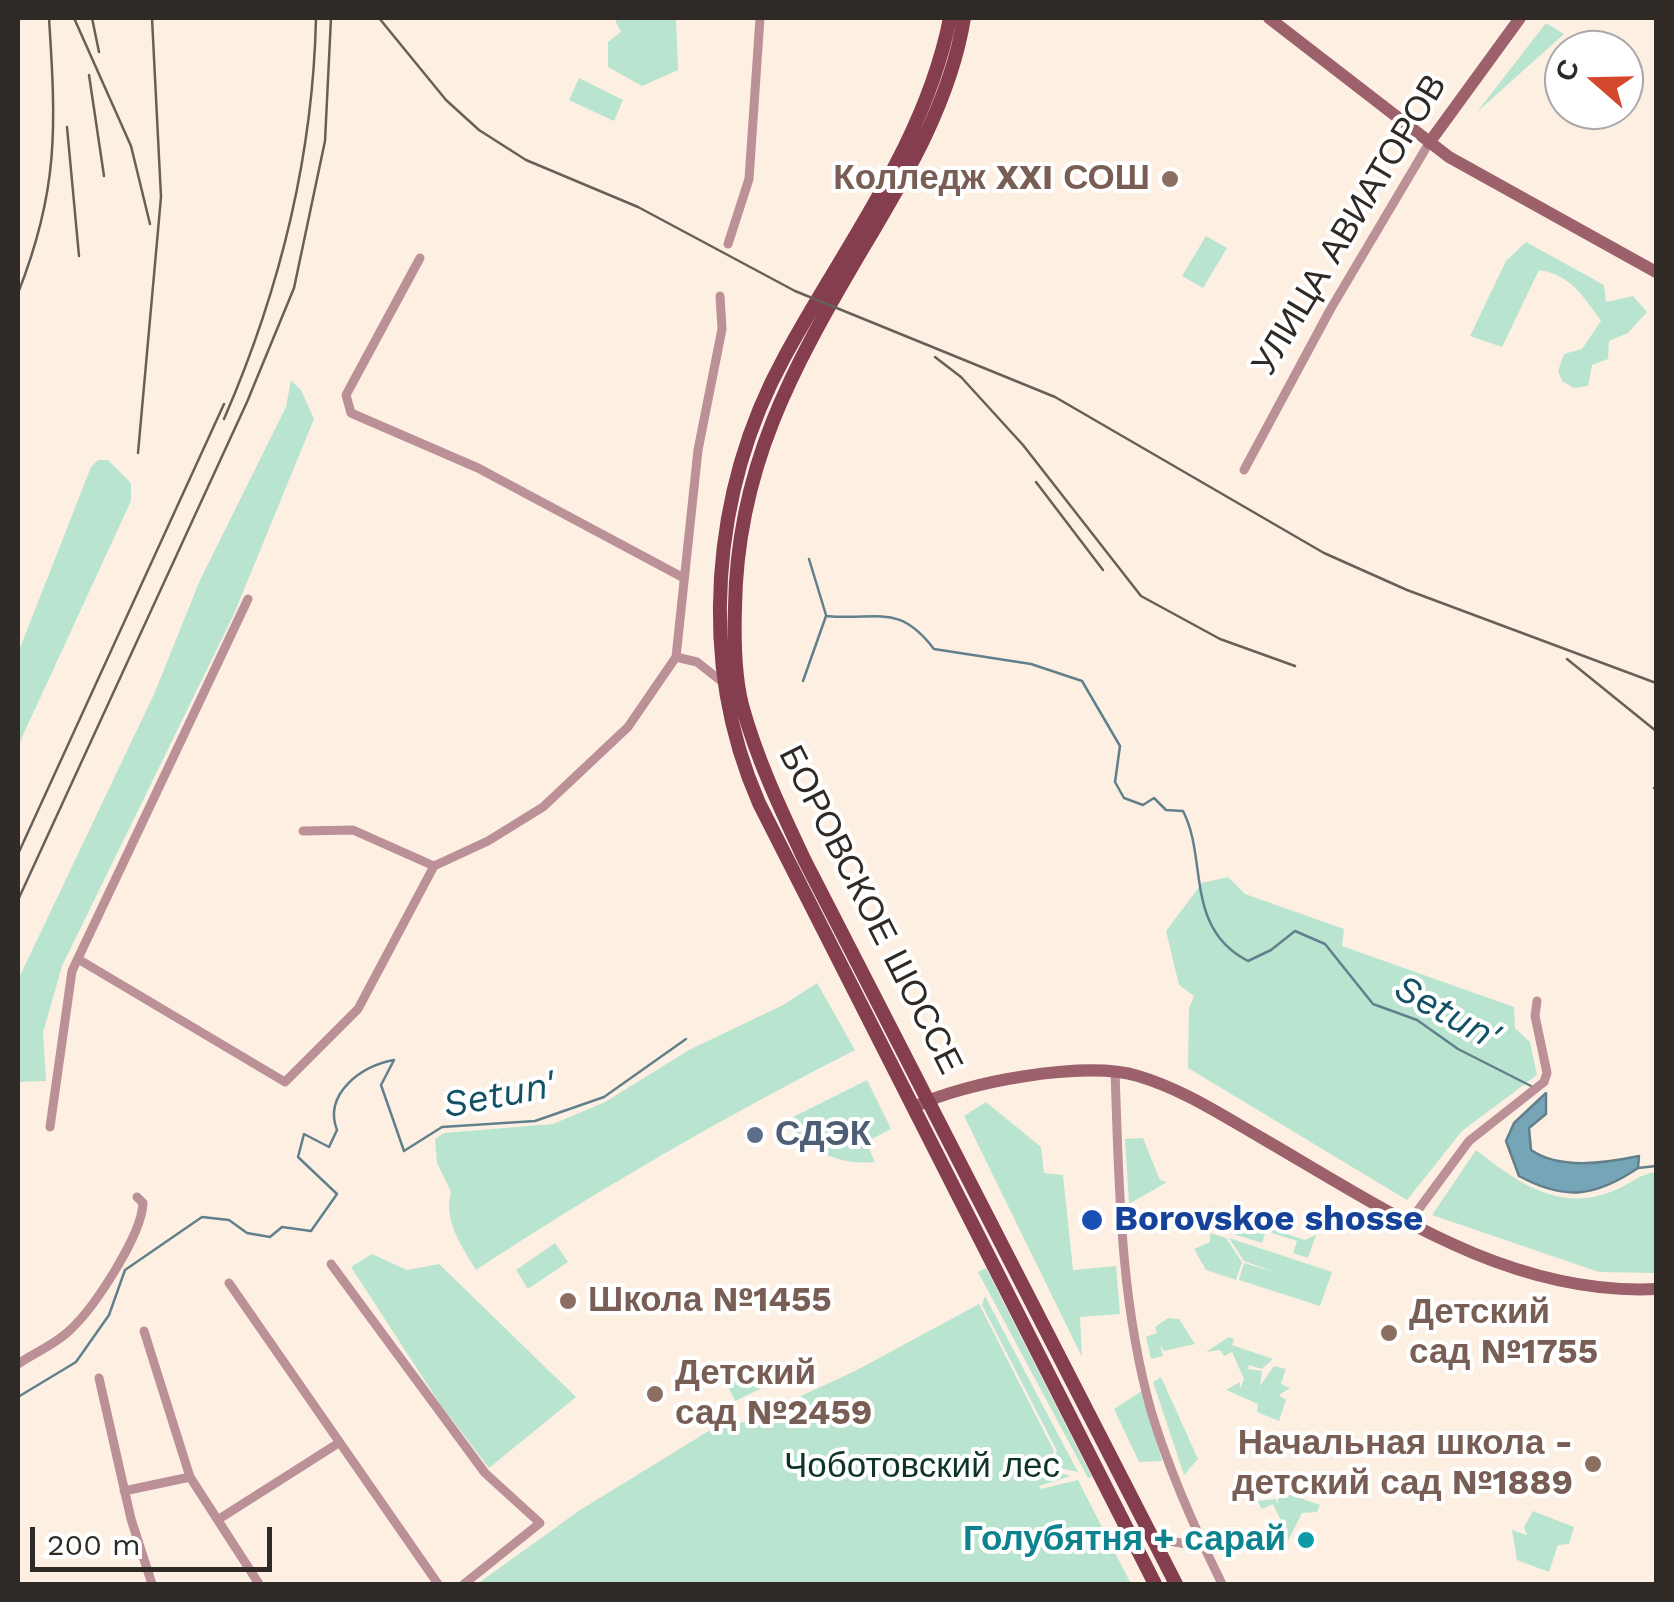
<!DOCTYPE html>
<meta charset="utf-8">
<style>
body{margin:0}
#map{position:relative;width:1674px;height:1602px;overflow:hidden;background:#fdf0e3;font-family:"Work Sans",sans-serif}
canvas{display:block}
.frame{position:absolute;inset:0;border:20px solid #2f2a25;pointer-events:none}
.north{position:absolute;left:1544px;top:30px;width:100px;height:100px;box-sizing:border-box;background:#fff;border:2px solid #acaaa8;border-radius:50%;rotate:290deg;font-size:28px;font-weight:700;line-height:40px;text-align:center;color:#2f2a25}
.north::after{content:'';display:block;margin:auto;width:35px;height:45px;background:#d3482c;clip-path:polygon(50% 0,100% 100%,50% 72%,0 100%)}
.scale{position:absolute;left:30px;top:1527px;width:242px;height:45px;box-sizing:border-box;border:5px solid #2f2a25;border-top:0;padding-left:12px;font-size:30px;line-height:35px;white-space:nowrap;color:#2f2a25;-webkit-text-stroke:8px #fff;paint-order:stroke}
</style>
<div id="map">
<canvas width="1674" height="1602"></canvas>
<div class="frame"></div>
<div class="north">С</div>
<div class="scale">200 m</div>
</div>
<script>
const g = document.querySelector('canvas').getContext('2d');
g.lineJoin = 'round';
function fillPath(path, color) { g.fillStyle = color; g.fill(path, 'evenodd'); }
function trace(path, color, width, dash) { g.strokeStyle = color; g.lineWidth = width; g.lineCap = dash ? 'butt' : 'round'; g.setLineDash(dash || []); g.stroke(path); }
function drawText(font, color, halo, rows, align = 'center') {
  g.font = font + ' "Work Sans",sans-serif'; g.lineWidth = 8; g.setLineDash([]); g.textBaseline = 'middle'; g.strokeStyle = halo; g.fillStyle = color; for (const [text, x, y, turn = 0] of rows) {
    g.save(); g.translate(x, y); g.rotate((+turn || 0) * Math.PI / 180); g.textAlign = isNaN(turn) ? turn : align; if (halo) g.strokeText(text, 0, 0); g.fillText(text, 0, 0); g.restore();
  }
}
fillPath(new Path2D(`
 M614,18H676L678,70L642,86L608,67V42L621,32Z
 M1546,23L1564,34L1477,112Z
 M579,78L623,100L614,121L569,100Z
 M1206,236L1227,248L1203,288L1182,276Z
 M1526,242L1604,285L1606,302L1633,296L1647,312L1628,333L1609,341L1608,359L1592,365L1588,386L1574,388L1562,381L1558,371L1564,354L1582,349L1601,321C1583,296 1571,275 1539,270L1502,347L1470,336L1506,261Z
 M291,380L301,390L314,419L234,614L62,966L43,1033L46,1081L18,1082V980L155,692L200,580L286,407Z
 M98,460H108L131,483V501L18,746V653L91,467Z
 M1228,877L1245,894L1344,929L1342,946L1514,1007L1515,1028L1530,1042L1537,1075L1462,1131L1407,1200L1188,1068L1189,1008L1194,996L1179,985L1166,931L1202,883Z
 M817,983L855,1050C722,1118 601,1188 476,1270C462,1247 443,1220 451,1192L437,1163L435,1139L444,1133L553,1124L605,1102L689,1050L783,1005Z
 M867,1080L891,1129L866,1142L875,1162C833,1166 812,1148 781,1123Z
 M986,1102L1041,1147L1044,1173L1063,1175L1073,1270L1116,1266L1120,1314L1080,1317L1082,1357L964,1116Z
 M1143,1138L1160,1180L1167,1182L1129,1204L1125,1139Z
 M1476,1150C1517,1182 1559,1213 1613,1191C1629,1185 1639,1174 1656,1172V1273L1599,1272L1432,1215Z
 M1209,1204L1214,1210L1305,1240L1316,1235L1308,1258L1293,1253L1297,1241L1266,1231L1262,1243L1227,1232Z
 M1210,1233L1226,1238L1242,1262L1236,1280L1206,1270L1194,1249L1210,1242Z
 M1229,1238L1332,1272L1320,1306L1239,1280L1244,1263L1275,1272L1244,1261Z
 M555,1243L568,1262L528,1289L516,1270Z
 M372,1254L407,1270L439,1264L576,1397L489,1468L440,1404L351,1267Z
 M986,1268L1092,1477L1088,1478L978,1272Z
 M985,1296L1078,1472L1050,1466L1057,1451L982,1305Z
 M979,1304L1054,1451L1043,1476L1048,1470L1071,1476L1039,1486L1041,1489L1078,1480L1131,1584H477L580,1510L712,1429L745,1422L857,1370Z
 M1168,1318L1179,1319L1195,1344L1164,1351L1160,1344L1163,1356L1151,1359L1146,1337L1157,1333L1155,1327Z
 M1229,1337L1234,1339L1232,1345L1273,1359L1262,1369L1249,1365L1248,1369L1262,1371L1260,1386L1274,1366L1286,1369L1281,1384L1290,1388L1279,1395L1286,1400L1279,1421L1257,1412L1259,1395L1258,1404L1226,1390L1240,1382V1389L1244,1379L1232,1352L1224,1356L1220,1350L1206,1352Z
 M767,1361L777,1381L735,1401L726,1382Z
 M1161,1377L1198,1459L1184,1475L1153,1382Z
 M1142,1391L1162,1461L1139,1462L1114,1409Z
 M1291,1495L1320,1505L1317,1512L1302,1513L1286,1545L1275,1534L1281,1521L1273,1504L1262,1509L1257,1501L1276,1499L1278,1505V1498Z
 M1533,1511L1574,1527L1569,1544L1558,1545L1549,1572L1517,1560L1512,1530L1527,1535L1524,1527Z`), '#b9e4cf');
const water = new Path2D(`
 M1546,1093V1114L1529,1128L1531,1150C1560,1170 1605,1163 1639,1156L1638,1168C1595,1197 1565,1201 1519,1176L1506,1141L1514,1123Z`);
fillPath(water, '#77a5b8');
trace(water, '#61808c', 2.5);
trace(new Path2D(`
 M809,559L826,615
 M803,681L826,616C878,621 898,602 934,649L1031,664L1082,681L1120,746L1115,782L1124,798L1143,805L1154,798L1166,810L1183,811C1208,859 1184,928 1248,961L1271,950L1295,931L1325,944L1373,1004L1417,1020L1458,1049L1531,1086
 M1638,1168L1656,1166
 M18,1397L76,1362L109,1315L125,1270L202,1217L229,1220L247,1233L270,1237L282,1227L311,1231L337,1194L298,1157L304,1134L329,1147L337,1130C323,1094 362,1065 394,1060L381,1085L404,1151L442,1127L535,1121L604,1097L686,1039`), '#61808c', 2.5);
trace(new Path2D(`
 M728,244L749,179L760,18
 M420,258L346,395L351,413L478,468L682,577
 M1244,470L1330,310L1429,143
 M676,657L697,662L725,684
 M303,831L353,830L434,866
 M434,866L488,841L543,807L628,727L676,657L698,450L722,329L720,296
 M78,959L285,1082L358,1009L434,866
 M1115,1071C1119,1185 1120,1304 1152,1414C1170,1473 1195,1529 1222,1584
 M50,1127L72,971L248,599
 M1407,1225L1469,1141L1544,1082L1547,1073L1535,1016L1537,1001
 M331,1264L485,1473L540,1523L464,1584
 M229,1283L438,1584
 M144,1331L190,1477L259,1584
 M18,1364C34,1353 56,1344 70,1330C94,1308 142,1235 143,1203L137,1197
 M99,1378L131,1519L152,1584
 M124,1491L190,1477
 M219,1519L337,1444
 M1153,1538L1203,1547`), '#bb9097', 9);
trace(new Path2D(`
 M1269,18L1449,157L1656,272
 M1429,143L1520,18
 M916,1106C965,1082 1086,1060 1138,1076C1182,1089 1220,1114 1260,1137C1383,1208 1508,1296 1656,1289`), '#9d616b', 12);
trace(new Path2D(`
 M950,18C925,144 845,245 785,356C711,491 697,662 759,803L1155,1584
 M964,18C950,104 904,179 860,253C792,369 737,468 735,607C734,639 734,674 742,705C757,760 781,810 805,861L1176,1584`), '#853e4d', 14);
trace(new Path2D(`
 M74,18L131,146L150,224
 M92,18L99,52
 M379,18L446,100L479,130L526,160L638,207L795,291L1055,397L1324,553L1407,590L1656,683
 M89,75L104,176
 M67,127L79,256
 M18,293C59,190 56,126 49,18
 M935,357L961,377L1023,445L1141,596L1220,639L1295,666
 M224,419C280,290 313,158 316,18
 M138,453L161,197L152,18
 M1036,482L1103,570
 M1567,659L1656,731
 M1654,788L1656,789
 M18,854L224,404
 M18,900L247,402L294,288L325,141L331,18`), '#676058', 2.5);
for (const [x, y, r, color] of [
 [1170,179,10,"#8d6e63"],
 [755,1135,10,"#5c6f8a"],
 [1092,1220,12,"#1a4fb4"],
 [568,1301,10,"#8d6e63"],
 [1389,1333,10,"#8d6e63"],
 [655,1394,10,"#8d6e63"],
 [1593,1464,10,"#8d6e63"],
 [1306,1540,10,"#0f9aa8"]
]) { const dot = new Path2D(); dot.arc(x, y, r, 0, 2 * Math.PI); g.fillStyle = color; g.fill(dot); trace(dot, '#fff', 4); }
drawText('bold 35px', '#785e54', '#fff', [
 ["Колледж XXI СОШ",1150,179,"right"],
 ["Школа №1455",588,1301],
 ["Детский",1409,1313],
 ["сад №1755",1409,1353],
 ["Детский",675,1374],
 ["сад №2459",675,1414],
 ["Начальная школа -",1573,1444,"right"],
 ["детский сад №1889",1573,1484,"right"]
], 'left');
drawText('35px', '#2f2a25', '#fff', [
 ["УЛИЦА АВИАТОРОВ",1350,225,-59],
 ["БОРОВСКОЕ ШОССЕ",870,910,63]
]);
drawText('bold 35px', '#4e5e75', '#fff', [
 ["СДЭК",775,1135]
], 'left');
drawText('bold 35px', '#164399', '#fff', [
 ["Borovskoe shosse",1114,1220]
], 'left');
drawText('35px', '#0d3424', '#fff', [
 ["Чоботовский лес",922,1467]
]);
drawText('bold 35px', '#0d838f', '#fff', [
 ["Голубятня + сарай",1286,1540]
], 'right');
drawText('italic 38px', '#135166', '#fff', [
 ["Setun'",1446,1013,29],
 ["Setun'",499,1096,-11]
]);
</script>
